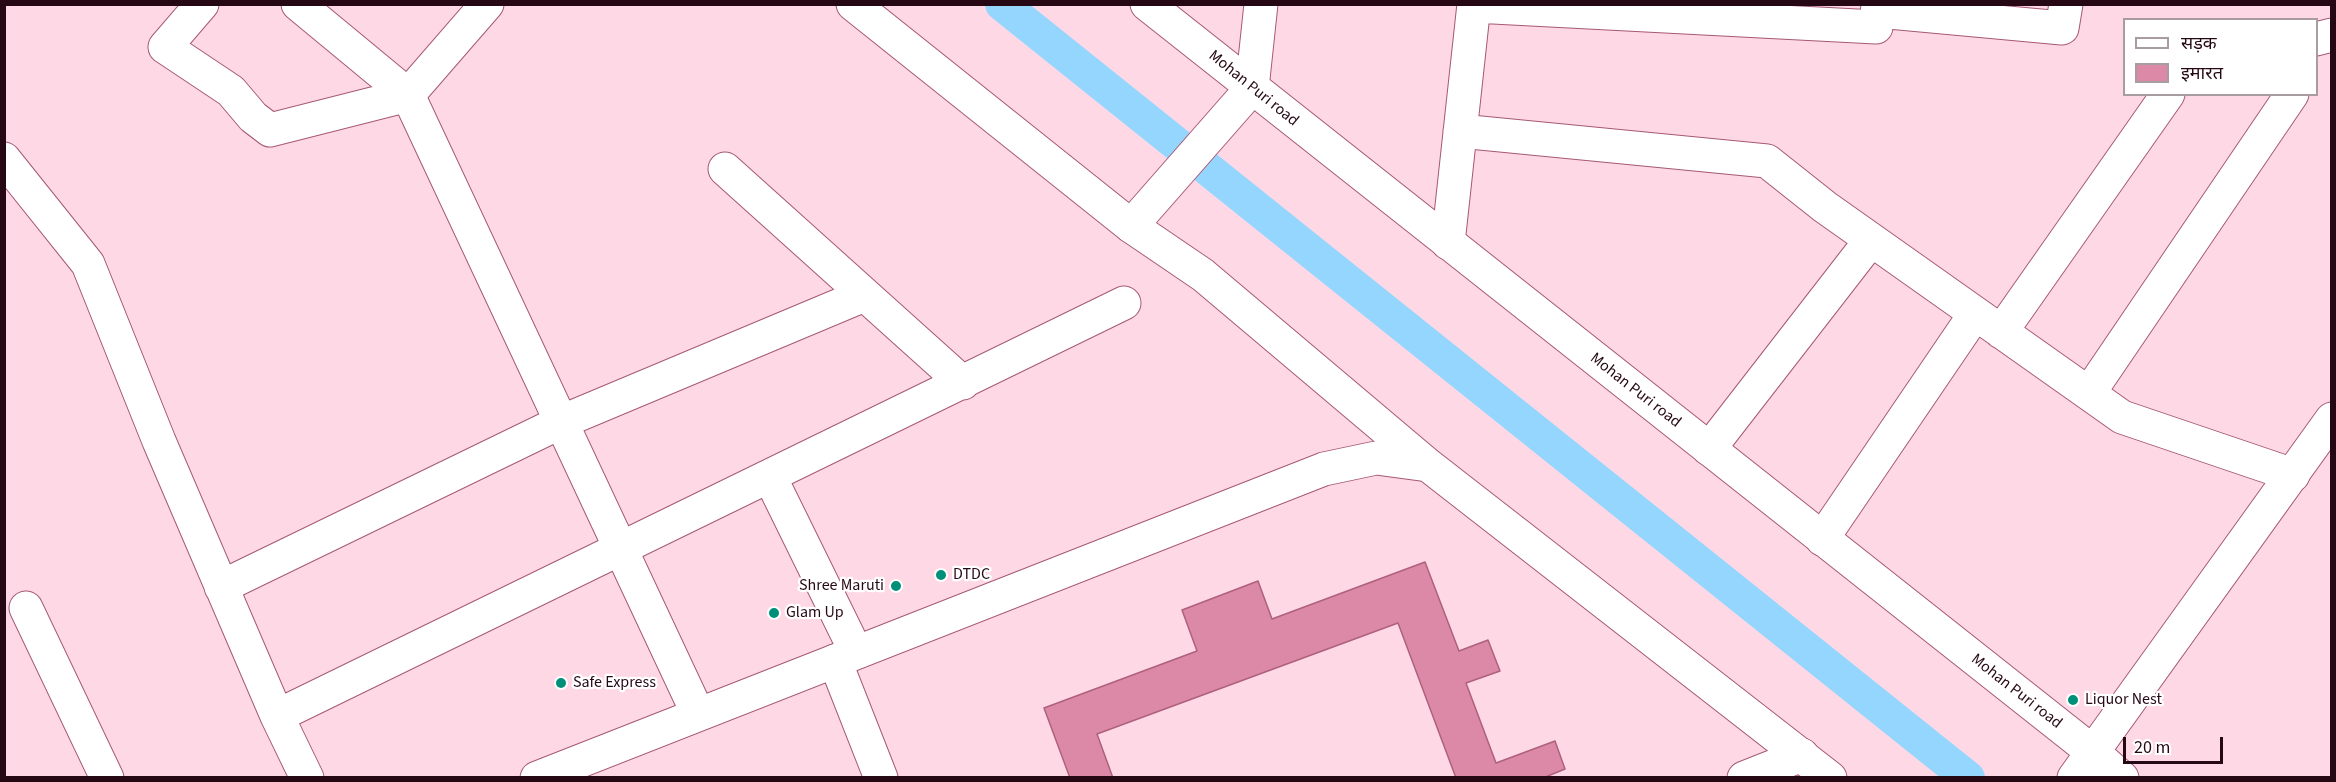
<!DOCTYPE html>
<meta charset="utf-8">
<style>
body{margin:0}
#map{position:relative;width:2336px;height:782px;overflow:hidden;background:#fed9e5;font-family:"Source Sans 3","Noto Sans Devanagari",sans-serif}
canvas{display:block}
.frame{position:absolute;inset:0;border:6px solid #260815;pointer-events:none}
.legend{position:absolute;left:2123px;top:18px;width:195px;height:78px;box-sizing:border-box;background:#fff;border:2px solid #a89ca1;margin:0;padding:8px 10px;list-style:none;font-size:18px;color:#260815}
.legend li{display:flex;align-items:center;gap:12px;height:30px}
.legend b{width:30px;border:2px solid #a89ca1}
.scale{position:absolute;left:2123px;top:737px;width:100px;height:27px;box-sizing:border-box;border:3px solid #260815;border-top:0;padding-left:8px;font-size:18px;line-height:21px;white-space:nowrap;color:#260815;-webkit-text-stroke:4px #fff;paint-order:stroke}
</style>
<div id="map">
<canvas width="2336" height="782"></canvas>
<div class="frame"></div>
<ul class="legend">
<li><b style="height:8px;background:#fff"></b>सड़क</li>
<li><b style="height:16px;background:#db89a6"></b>इमारत</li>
</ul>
<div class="scale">20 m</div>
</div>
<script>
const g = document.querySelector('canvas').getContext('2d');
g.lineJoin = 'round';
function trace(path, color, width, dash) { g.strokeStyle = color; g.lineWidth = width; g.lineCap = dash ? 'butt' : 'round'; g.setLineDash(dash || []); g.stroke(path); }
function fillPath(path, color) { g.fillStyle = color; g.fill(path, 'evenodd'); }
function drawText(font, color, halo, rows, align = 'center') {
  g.font = font + ' "Source Sans 3",sans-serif'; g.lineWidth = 4.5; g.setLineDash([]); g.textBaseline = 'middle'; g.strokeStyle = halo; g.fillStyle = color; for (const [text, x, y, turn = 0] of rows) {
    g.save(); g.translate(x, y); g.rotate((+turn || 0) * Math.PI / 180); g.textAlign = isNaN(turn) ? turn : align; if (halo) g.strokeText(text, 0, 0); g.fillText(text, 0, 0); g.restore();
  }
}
trace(new Path2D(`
 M1002,4L1968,778`), '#95d6ff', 34);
const building = new Path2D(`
 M1425,562L1459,651L1488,640L1500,671L1466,683L1496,763L1555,741L1565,769L1543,778H1456L1398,623L1097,734L1113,778H1070L1044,708L1197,651L1182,610L1258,581L1272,619Z`);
fillPath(building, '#db89a6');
trace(building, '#ae607d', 1.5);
const minor = new Path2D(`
 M202,4L165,47L231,91L253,117L270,130L408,95L487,4
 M298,4L408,95L698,714
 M1474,6L1876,27L1878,4
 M1878,11L2062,28L2066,4
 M2316,39L2332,35
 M1460,131L1767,161L1825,207L2122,417L2293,475
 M4,159L88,264L159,441L277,716L307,778
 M725,169L963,383
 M1131,226L1252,88L1261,4
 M1448,243L1474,4
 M2001,332L2168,94
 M2089,393L2292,94
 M1709,449L1871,240
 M770,477L856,652
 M1822,539L1975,314
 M221,587L561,422L864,295
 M26,608L107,778
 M835,661L881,778
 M277,716L1124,303
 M1744,778L1802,755`);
const tertiary = new Path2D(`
 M853,4L1131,226L1203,275L1428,465
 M1147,4L2094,753L2122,778
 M537,778L1324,469L1376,458L1428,465L1830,778
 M2074,778L2332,419`);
trace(minor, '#a65876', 35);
trace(tertiary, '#a65876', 35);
trace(minor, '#fff', 33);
trace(tertiary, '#fff', 33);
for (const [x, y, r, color] of [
 [941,575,6,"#00907a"],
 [896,586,6,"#00907a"],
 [774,613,6,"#00907a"],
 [561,683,6,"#00907a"],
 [2073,700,6,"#00907a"]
]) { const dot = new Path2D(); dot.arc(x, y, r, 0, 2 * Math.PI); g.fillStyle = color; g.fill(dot); trace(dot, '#fff', 2); }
drawText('16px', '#260815', '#fff', [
 ["Mohan Puri road",1253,89,39],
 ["Mohan Puri road",1635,391,38],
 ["Mohan Puri road",2016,692,38]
]);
drawText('16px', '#260815', '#fff', [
 ["DTDC",953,575],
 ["Shree Maruti",884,586,"right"],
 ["Glam Up",786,613],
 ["Safe Express",573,683],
 ["Liquor Nest",2085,700]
], 'left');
</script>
